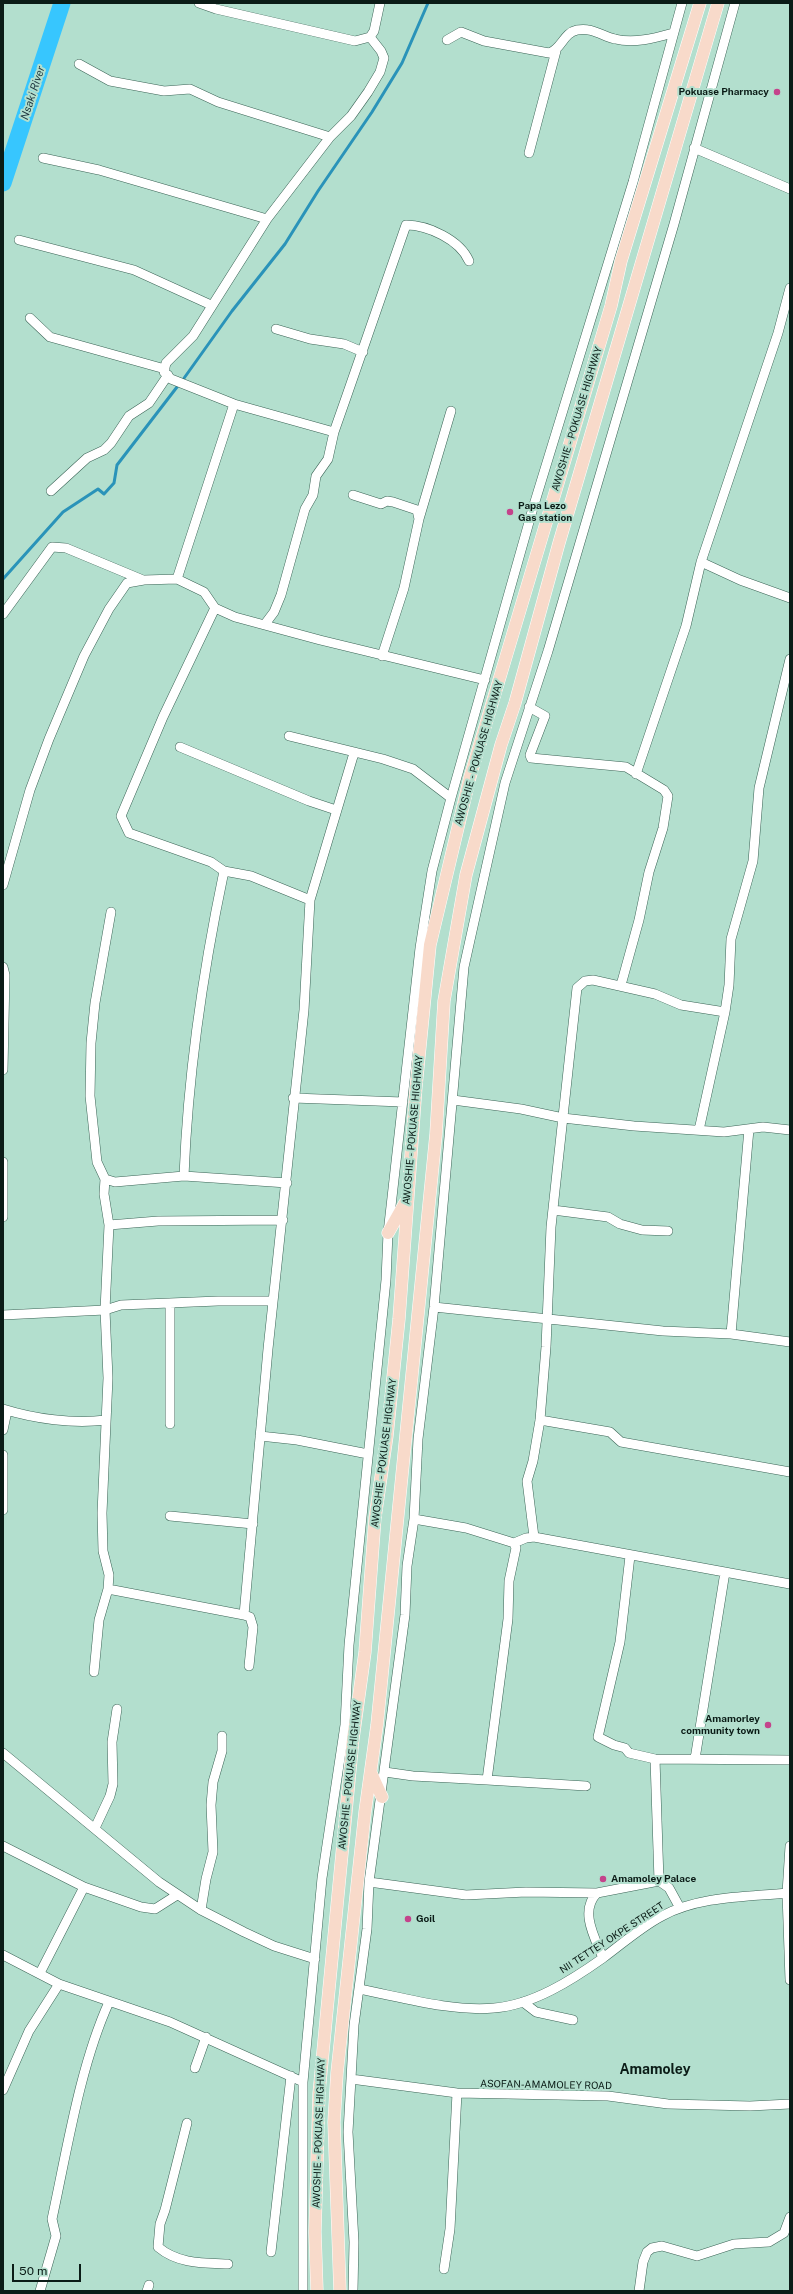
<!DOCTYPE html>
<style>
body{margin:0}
#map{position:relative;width:793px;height:2294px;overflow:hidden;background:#b3dfce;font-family:"Public Sans",sans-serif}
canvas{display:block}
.frame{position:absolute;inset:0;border:4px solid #0b1c17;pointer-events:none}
.scale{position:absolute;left:12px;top:2264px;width:69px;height:18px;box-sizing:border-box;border:2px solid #0b1c17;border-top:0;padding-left:5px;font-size:12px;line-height:14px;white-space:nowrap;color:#0b1c17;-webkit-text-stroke:3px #b3dfce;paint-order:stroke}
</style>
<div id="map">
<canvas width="793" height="2294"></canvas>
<div class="frame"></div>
<div class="scale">50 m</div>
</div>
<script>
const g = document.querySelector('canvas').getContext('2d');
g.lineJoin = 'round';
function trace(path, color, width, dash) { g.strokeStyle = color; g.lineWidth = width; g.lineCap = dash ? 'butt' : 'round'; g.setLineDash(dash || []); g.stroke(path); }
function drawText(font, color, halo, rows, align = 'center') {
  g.font = font + ' "Public Sans",sans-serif'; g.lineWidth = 4; g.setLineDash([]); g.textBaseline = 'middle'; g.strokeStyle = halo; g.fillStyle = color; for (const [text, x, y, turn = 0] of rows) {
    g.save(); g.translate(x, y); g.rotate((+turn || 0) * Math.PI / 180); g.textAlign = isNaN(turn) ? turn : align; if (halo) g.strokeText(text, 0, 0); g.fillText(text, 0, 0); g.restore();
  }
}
trace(new Path2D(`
 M182,381L232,311L285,244L318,191L372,112L402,63L428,3
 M3,579L63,512L98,489L104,494L114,483L117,465L177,387`), '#2a93b9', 3);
trace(new Path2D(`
 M3,183L62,3`), '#37c6fe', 17);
const minor = new Path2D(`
 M199,3L216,9L355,41L370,37L374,31L380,3
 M447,40L461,32L484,41L549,53C562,49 563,33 577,30C592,27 602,36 615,39C634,44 655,38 673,33
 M79,64L110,81L164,91L190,89L218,102L330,137
 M694,148L790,189
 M529,153L556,51
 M43,158L99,170L267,219
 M19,240L134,270L211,305
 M30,318L50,337L165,369
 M276,329L310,339L344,344L363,352
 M334,432L234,404L171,379L164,372L166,363L193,336L267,219L330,137L351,116L368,92L380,72L384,58L381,51L370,37
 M51,491L87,458L104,450L111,443L129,416L149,403L168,375
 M353,495L381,504L387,501L393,502L417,510L419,519
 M701,562L740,580L790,598
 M177,579L234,404
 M215,608L163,717L121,816L129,833L211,862L224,871L251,876L310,900
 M3,614L52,547L66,548L143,580
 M265,624L274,612L281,595L305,509L313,495L316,476L328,459L334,432L347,395L406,225C428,225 460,240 469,261
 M382,656L404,588L419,519L451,411
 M529,707L545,716L530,755L531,758L626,767L664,790L668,796L663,828L649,872L639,920L621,985
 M289,736L383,759L413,769L451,798
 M180,747L309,801L336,810
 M636,774L686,626L701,562L778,333L790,288
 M3,885L30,790L49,739L84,656L109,609L127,583L144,580L177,579L204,592L215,608L235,617L320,640L485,680
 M111,912L95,1003L91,1043L90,1096L97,1162L105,1179L115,1182L184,1176L287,1183
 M3,967L5,975L3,1070
 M293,1098L403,1102
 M453,1100L521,1109L563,1118L634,1126L724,1132L763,1127L790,1130
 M699,1130L725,1012L729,985L731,939L753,861L759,788L790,659
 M3,1162V1217
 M184,1176C188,1073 203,971 224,871
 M553,1210L608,1217L620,1224L642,1230L668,1231
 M109,1225L158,1221L283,1220
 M434,1307L663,1331L731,1334L790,1342
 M3,1315L105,1310L121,1305L218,1301H273
 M731,1334L749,1129
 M3,1409C35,1419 73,1424 106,1420
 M540,1420L610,1432L621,1442L790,1472
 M170,1424V1303
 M3,1430L7,1411
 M260,1436L297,1440L368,1454
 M3,1455V1510
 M170,1516L253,1524
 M414,1519L466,1528L514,1543L526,1538L534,1537L790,1584
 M534,1537L527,1481L533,1461L540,1420L546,1347L551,1227L577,988L585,981L593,980L655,994L681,1005L725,1012
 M630,1556L620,1642L598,1737L614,1745L625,1748L629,1753L655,1759L790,1760
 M108,1589L244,1615
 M249,1666L253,1627L250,1617L244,1615L268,1349L304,1010L310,900L354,753
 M94,1672L99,1620L108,1589L109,1575L103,1551L102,1513L108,1378L105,1310L109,1225L104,1194L105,1179
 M3,1753L159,1882L201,1910L244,1932L274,1946L315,1959
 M655,1759L659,1881
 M695,1759L725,1572
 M385,1772L413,1776L487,1780L508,1619L509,1581L516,1548L514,1543
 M487,1780L586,1786
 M95,1828L110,1796L113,1784L112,1742L117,1709
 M3,1846L84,1887L141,1907L155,1909L177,1895
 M790,1846L787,1893L790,1980
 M369,1882L466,1895L526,1892L597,1893
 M201,1910L206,1879L213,1852L211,1805L213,1782L222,1751V1736
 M3,1955L59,1984L170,2022L303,2082
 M603,1958C595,1938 579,1911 597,1893L659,1881L669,1888L680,1908
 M40,1973L84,1887
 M359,1989C401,1997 452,2012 494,2008C533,2005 572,1980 603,1958C622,1944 641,1927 662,1916C699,1896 746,1897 787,1893
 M523,2002L536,2012L573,2020
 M195,2068L206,2037
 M351,2079L457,2093L608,2096L668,2104L750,2106L790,2104
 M3,2090L29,2031L59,1984
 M187,2123L165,2210L160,2224L158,2247C178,2264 203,2263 228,2264
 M271,2252L291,2076
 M444,2269L450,2229L457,2093
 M40,2291L56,2236L52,2219C67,2150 80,2066 109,2002
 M147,2291L149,2285
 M303,2291V2082L322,1878L345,1725L349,1645L386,1280L388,1233L420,948L432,871L451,798L533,508L633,182L682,3
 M353,2291L354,2242L348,2132L354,2025L367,1929L369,1882L405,1615L407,1566L414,1519L418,1439L434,1307L464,967L505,783L548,651L674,224L735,3
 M639,2291L643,2262L647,2252L652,2248L662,2246L697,2256L734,2244L769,2242L784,2233L790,2217`);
const major = new Path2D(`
 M388,1233L405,1203
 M371,1773L382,1797
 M317,2291L315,2232L319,2093L353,1739L365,1652L375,1518L387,1436L399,1319L416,1087L430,945L470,777L611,306L621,261L700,3
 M340,2291L334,2122L337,2073L365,1812L377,1725L436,1134L444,1001L466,875L501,745L515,703L559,543L718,3`);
trace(minor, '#3b6456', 10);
trace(major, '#fff', 13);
trace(minor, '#fff', 9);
trace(major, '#f8daca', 12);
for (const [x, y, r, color] of [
 [777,92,4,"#c4438b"],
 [510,512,4,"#c4438b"],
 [768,1725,4,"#c4438b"],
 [603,1879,4,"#c4438b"],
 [408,1919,4,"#c4438b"]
]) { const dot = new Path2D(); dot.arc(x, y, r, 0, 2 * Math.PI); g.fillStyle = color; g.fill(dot); trace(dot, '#b3dfce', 1.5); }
drawText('bold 10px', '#0b1c17', '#b3dfce', [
 ["Pokuase Pharmacy",769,92,"right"],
 ["Papa Lezo",518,506],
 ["Gas station",518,518],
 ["Amamorley",760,1719,"right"],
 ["community town",760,1731,"right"],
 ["Amamoley Palace",611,1879],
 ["Goil",416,1919]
], 'left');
drawText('10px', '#0b1c17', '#b3dfce', [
 ["AWOSHIE - POKUASE HIGHWAY",577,419,-73],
 ["AWOSHIE - POKUASE HIGHWAY",479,753,-74],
 ["AWOSHIE - POKUASE HIGHWAY",413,1130,-85],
 ["AWOSHIE - POKUASE HIGHWAY",384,1453,-83],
 ["AWOSHIE - POKUASE HIGHWAY",350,1775,-84],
 ["NII TETTEY OKPE STREET",612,1938,-33],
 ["ASOFAN-AMAMOLEY ROAD",546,2085,1],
 ["AWOSHIE - POKUASE HIGHWAY",319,2133,-88]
]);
drawText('italic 11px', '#1d343e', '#b3dfce', [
 ["Nsaki River",33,93,-72]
]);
drawText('bold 14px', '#0b1c17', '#b3dfce', [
 ["Amamoley",655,2070]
]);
</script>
